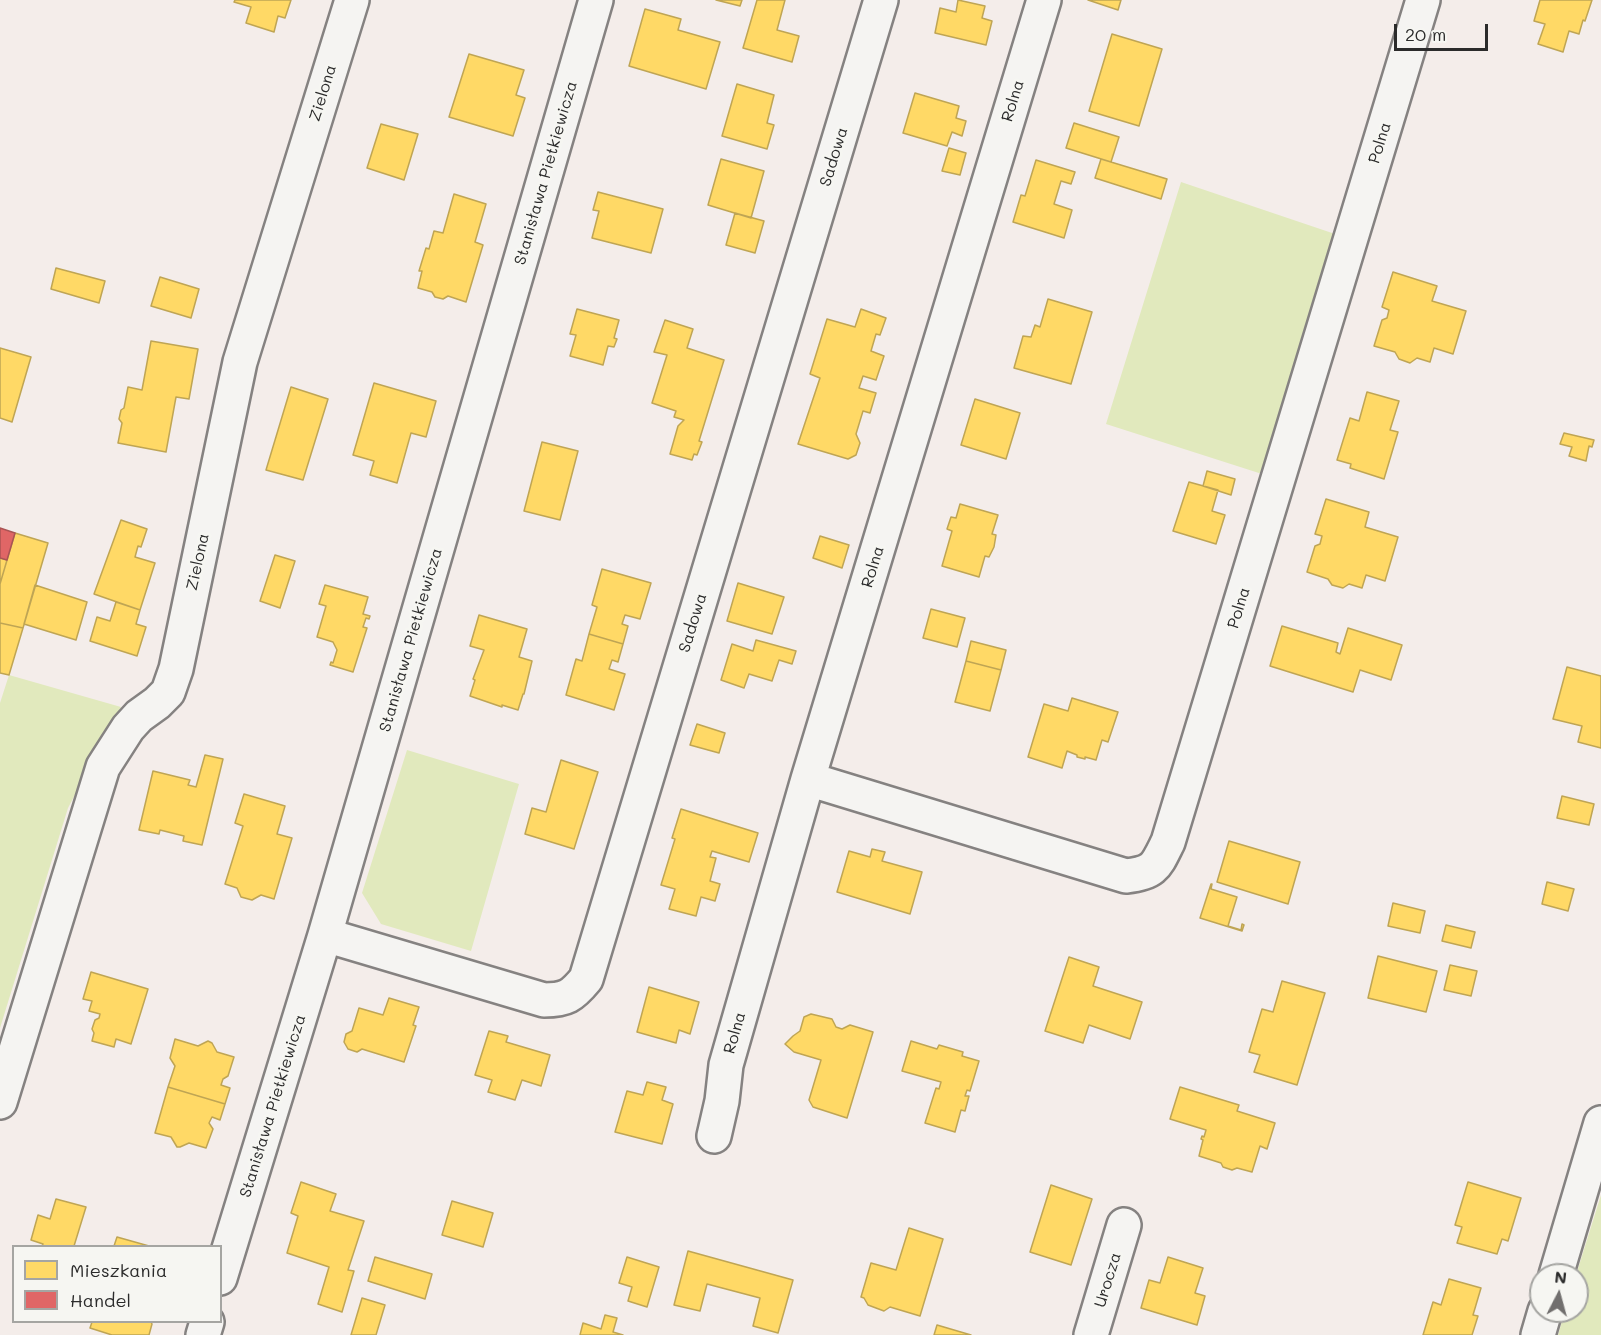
<!DOCTYPE html>
<meta charset="utf-8">
<style>
body{margin:0}
#map{position:relative;width:1601px;height:1335px;overflow:hidden;background:#f4edea;font-family:Mali,sans-serif}
canvas{display:block}
.legend{position:absolute;left:12px;top:1245px;width:210px;height:78px;box-sizing:border-box;background:#f6f6f2;border:2px solid #a5a5a2;margin:0;padding:8px 10px;list-style:none;font-size:18px;color:#2b2b2b}
.legend li{display:flex;align-items:center;gap:12px;height:30px}
.legend b{width:30px;border:2px solid #a5a5a2}
.north{position:absolute;left:1529px;top:1263px;width:60px;height:60px;box-sizing:border-box;background:#f6f6f2;border:2px solid #a5a5a2;border-radius:50%;rotate:6deg;font-size:16px;font-weight:700;line-height:24px;text-align:center;color:#2b2b2b}
.north::after{content:'';display:block;margin:auto;width:21px;height:27px;background:#716f6e;clip-path:polygon(50% 0,100% 100%,50% 72%,0 100%)}
.scale{position:absolute;left:1394px;top:24px;width:94px;height:27px;box-sizing:border-box;border:3px solid #2b2b2b;border-top:0;padding-left:8px;font-size:18px;line-height:21px;white-space:nowrap;color:#2b2b2b;-webkit-text-stroke:4px #f6f6f2;paint-order:stroke}
</style>
<div id="map">
<canvas width="1601" height="1335"></canvas>
<ul class="legend">
<li><b style="height:16px;background:#ffd966"></b>Mieszkania</li>
<li><b style="height:16px;background:#e06666"></b>Handel</li>
</ul>
<div class="north">N</div>
<div class="scale">20 m</div>
</div>
<script>
const g = document.querySelector('canvas').getContext('2d');
g.lineJoin = 'round';
function fillPath(path, color) { g.fillStyle = color; g.fill(path, 'evenodd'); }
function trace(path, color, width, dash) { g.strokeStyle = color; g.lineWidth = width; g.lineCap = dash ? 'butt' : 'round'; g.setLineDash(dash || []); g.stroke(path); }
function drawText(font, color, halo, rows, align = 'center') {
  g.font = font + ' Mali,sans-serif'; g.lineWidth = 6; g.setLineDash([]); g.textBaseline = 'middle'; g.strokeStyle = halo; g.fillStyle = color; for (const [text, x, y, turn = 0] of rows) {
    g.save(); g.translate(x, y); g.rotate((+turn || 0) * Math.PI / 180); g.textAlign = isNaN(turn) ? turn : align; if (halo) g.strokeText(text, 0, 0); g.fillText(text, 0, 0); g.restore();
  }
}
fillPath(new Path2D(`
 M1181,182L1335,234L1262,474L1106,424Z
 M9,675L121,707L68,808L0,1028V703Z
 M407,750L519,784L471,951L381,924L362,893Z
 M1601,1195V1335H1558L1565,1311H1577L1576,1275Z`), '#e1e9bd');
const homes = new Path2D(`
 M235,0H291L285,18L278,16L274,32L246,23L251,7L234,2Z
 M716,0H742L740,6Z
 M757,0H785L777,30L799,36L792,62L743,48Z
 M958,0L985,6L982,18L992,21L986,45L935,33L940,8L956,12Z
 M1088,0H1121L1118,10Z
 M1540,0H1592L1585,21L1583,20L1579,34L1569,31L1563,52L1538,44L1545,24L1534,21Z
 M645,9L681,19L678,30L720,42L706,89L629,66Z
 M1112,34L1162,49L1139,126L1089,111Z
 M469,54L524,70L516,95L525,98L513,136L449,117Z
 M737,84L774,95L767,123L774,125L767,149L722,136Z
 M915,93L959,106L956,118L966,121L962,136L952,132L947,146L903,133Z
 M1074,123L1119,137L1111,162L1066,148Z
 M381,124L418,134L404,180L367,168Z
 M949,148L966,153L960,175L942,171Z
 M721,159L764,171L751,218L708,205Z
 M1101,159L1167,179L1161,199L1095,178Z
 M1036,160L1075,172L1071,184L1061,181L1054,204L1072,210L1064,238L1013,222L1021,195L1025,196Z
 M598,192L663,209L651,253L592,238L599,211L593,210Z
 M454,194L486,204L475,242L483,245L466,302L448,296L443,299L435,297L432,292L418,288L422,271H419L426,248L429,249L434,231L443,233Z
 M735,213L764,221L755,253L726,245Z
 M56,268L105,281L99,303L51,289Z
 M1393,272L1437,286L1432,301L1466,311L1453,354L1434,348L1430,362L1417,358L1410,363L1399,359L1395,352L1374,346L1382,320L1387,318L1389,310L1382,307Z
 M160,277L199,289L191,318L151,306Z
 M1048,299L1092,312L1071,384L1014,368L1023,336L1031,337L1035,325L1040,327Z
 M577,309L619,320L614,338L617,339L614,347L608,346L603,365L570,356L576,335L570,334Z
 M861,309L886,318L880,335L876,334L871,351L884,356L876,380L863,376L859,388L876,393L870,413L863,411L856,434L860,443L856,455L848,459L798,444L820,378L810,374L827,319L855,327Z
 M665,320L693,329L687,348L724,360L699,441L702,442L697,455L694,454L692,460L670,454L678,426L684,420L674,417L676,411L652,403L667,355L654,352Z
 M151,341L198,349L189,399L176,397L166,452L118,443L122,423L119,419L121,410L124,408L128,387L142,390Z
 M0,348L31,357L12,422L0,418Z
 M374,383L436,401L426,437L411,433L397,483L370,475L374,461L353,455Z
 M291,387L328,399L303,480L266,470Z
 M1367,392L1399,401L1390,430L1398,432L1384,479L1350,468L1351,464L1337,460L1350,418L1359,421Z
 M975,399L1020,413L1006,459L961,445Z
 M1564,433L1594,440L1592,447L1589,446L1586,461L1569,456L1572,447L1560,444Z
 M542,442L578,451L560,520L524,511Z
 M1207,471L1235,479L1231,495L1203,486Z
 M1189,482L1218,490L1212,511L1225,515L1216,544L1173,531Z
 M1326,499L1369,512L1365,527L1398,537L1385,581L1366,575L1362,588L1349,584L1343,588L1332,585L1328,579L1307,572L1315,546L1320,544L1322,536L1315,534Z
 M960,504L998,515L992,534L996,535L994,547L989,557L985,556L979,577L942,566L952,531L947,529L951,517L956,518Z
 M121,520L147,529L141,547L138,546L135,557L155,563L140,610L94,594Z
 M15,533L48,543L23,628L0,623V584Z
 M820,536L849,545L842,568L813,558Z
 M275,555L295,561L280,608L260,601Z
 M0,558L7,560L0,584Z
 M602,569L651,583L640,619L625,615L622,624L628,626L623,644L589,634L597,607L592,605Z
 M738,583L784,597L772,634L727,621Z
 M35,585L87,602L76,640L24,624Z
 M325,585L368,597L363,614L370,616L369,619L366,618L363,627L367,628L353,672L330,665L331,662L333,663L337,650L333,642L317,637L326,606L319,604Z
 M116,602L140,610L136,624L146,627L137,656L90,641L97,617L110,621Z
 M931,609L965,618L957,647L923,638Z
 M479,615L527,629L519,657L532,661L524,694H523L518,710L502,705V707L470,696L475,680L473,679L484,650L470,646Z
 M0,623L23,628L9,675L0,673Z
 M1282,626L1338,643L1336,652L1340,654L1348,628L1402,645L1391,680L1360,670L1353,692L1270,666Z
 M589,634L623,644L618,662L612,660L609,669L625,674L614,710L566,695L576,659L582,661Z
 M756,640L796,651L792,664L779,660L772,681L749,674L744,688L721,680L732,644L753,651Z
 M971,641L1006,650L1001,670L966,661Z
 M966,661L1001,670L990,711L955,702Z
 M1567,667L1601,676V748L1578,742L1582,726L1553,719Z
 M1072,698L1118,712L1108,742L1102,740L1096,760L1085,757V759L1077,757V755L1067,751L1062,768L1028,757L1044,704L1068,711Z
 M697,724L725,733L719,753L690,745Z
 M205,755L223,759L202,845L183,841L184,836L160,830L159,834L139,830L153,771L190,780L188,785L196,787Z
 M561,760L598,772L574,849L525,834L532,808L546,812Z
 M244,794L285,806L277,834L292,838L274,899L261,895L252,900L241,897L237,888L225,884L243,826L235,823Z
 M1562,796L1594,804L1589,825L1557,818Z
 M681,809L758,833L749,862L712,851L710,857L716,858L710,881L720,884L715,901L701,897L696,916L669,909L675,889L661,885L675,839L672,838Z
 M1229,841L1300,862L1288,904L1217,882Z
 M872,849L885,852L882,861L922,872L910,914L837,892L849,851L870,857Z
 M1547,882L1574,889L1568,911L1542,904Z
 M1211,884H1212L1211,889L1237,897L1228,926L1241,930L1242,924L1244,925L1242,931L1200,918Z
 M1393,903L1425,911L1420,933L1388,926Z
 M1446,925L1475,932L1471,948L1442,941Z
 M1378,956L1437,971L1426,1012L1368,998Z
 M1069,957L1099,967L1093,986L1142,1002L1130,1039L1089,1025L1083,1043L1045,1031Z
 M1450,965L1477,971L1471,996L1444,990Z
 M91,972L148,989L131,1044L116,1039L114,1047L92,1041L94,1033L92,1029L95,1020L99,1018L100,1014L89,1011L92,1001L83,999Z
 M1282,981L1325,993L1297,1085L1254,1072L1260,1055L1249,1052L1262,1009L1273,1012Z
 M649,987L699,1002L690,1034L679,1030L676,1043L637,1032Z
 M389,998L419,1007L413,1025L416,1026L404,1062L362,1049L357,1052L348,1049L344,1042L346,1034L352,1031L359,1008L383,1015Z
 M811,1014L832,1019L836,1027L842,1029L850,1025L873,1032L847,1118L813,1107L809,1100L821,1060L794,1052L785,1044L793,1036L800,1031L804,1017Z
 M489,1031L508,1036L506,1042L550,1055L541,1086L522,1080L515,1100L488,1092L492,1080L475,1075Z
 M175,1039L198,1046L208,1041L212,1043L217,1052L234,1057L228,1076L223,1079L221,1085L230,1088L225,1104L168,1087L175,1066L170,1058Z
 M911,1041L937,1049L939,1045L963,1052L962,1056L979,1061L970,1091L967,1090L965,1096H969L965,1111L961,1110L955,1132L925,1123L936,1088L939,1089L941,1082L902,1071Z
 M647,1082L666,1087L662,1100L673,1104L662,1144L615,1132L627,1091L643,1095Z
 M168,1087L225,1104L220,1120L212,1117L209,1123L213,1129L206,1148L189,1143L180,1147H177L171,1137L155,1133Z
 M1180,1087L1239,1105L1237,1111L1275,1123L1267,1149L1260,1146L1252,1172L1237,1168L1232,1170L1223,1167L1221,1163L1199,1156L1203,1140L1201,1139L1202,1136L1204,1137L1206,1130L1170,1119Z
 M301,1182L336,1194L330,1211L364,1221L348,1270L354,1271L342,1312L318,1304L329,1267L287,1253L298,1216L291,1213Z
 M1468,1182L1521,1198L1508,1241L1502,1239L1497,1254L1457,1243L1462,1227L1455,1225Z
 M1051,1185L1092,1199L1071,1265L1030,1252Z
 M56,1199L86,1207L74,1246H42L43,1244L31,1240L38,1215L50,1219Z
 M452,1201L493,1213L483,1247L442,1235Z
 M909,1228L943,1239L920,1316L890,1307L884,1311L868,1305L864,1298L861,1297L871,1263L896,1270Z
 M117,1237L149,1246H114Z
 M688,1251L793,1280L778,1333L753,1326L760,1298L707,1284L700,1311L674,1305Z
 M375,1257L432,1274L425,1299L368,1281Z
 M627,1257L659,1267L647,1307L628,1301L632,1287L619,1283Z
 M1168,1257L1203,1268L1195,1293L1205,1296L1197,1325L1141,1308L1149,1280L1160,1283Z
 M1449,1279L1481,1288L1473,1315L1478,1316L1472,1335H1423L1433,1302L1441,1305Z
 M362,1298L385,1305L376,1335H351Z
 M605,1315L617,1318L613,1332L623,1335H580L583,1323L601,1329Z
 M92,1322H151L152,1324L149,1335H112L90,1328Z
 M937,1325L971,1335H934Z`);
fillPath(homes, '#ffd966');
trace(homes, '#bfa554', 1.5);
const shops = new Path2D(`
 M0,528L15,533L7,560L0,558Z`);
fillPath(shops, '#e06666');
trace(shops, '#aa5454', 1.5);
const minor = new Path2D(`
 M808,779L1126,876C1155,873 1156,866 1168,842L1423,0
 M325,935L544,1000C566,1000 572,996 586,979L881,0
 M0,1102L103,767L128,728L139,716L157,703L168,692L176,669L240,362L352,0
 M714,1136L722,1101L726,1065L808,779L1044,0
 M1556,1275L1601,1123
 M220,1278L325,935L596,0
 M203,1335L207,1322
 M1091,1335L1124,1225
 M1538,1335L1545,1311`);
trace(minor, '#858281', 38);
trace(minor, '#f5f4f2', 33);
drawText('16px', '#2b2b2b', '#f6f6f2', [
 ["Zielona",323,93,-73],
 ["Rolna",1013,101,-73],
 ["Polna",1380,143,-73],
 ["Sadowa",834,157,-73],
 ["Stanisława Pietkiewicza",546,173,-74],
 ["Zielona",198,562,-78],
 ["Rolna",873,567,-73],
 ["Polna",1239,608,-73],
 ["Sadowa",693,623,-73],
 ["Stanisława Pietkiewicza",411,640,-74],
 ["Rolna",735,1033,-74],
 ["Stanisława Pietkiewicza",273,1106,-73],
 ["Urocza",1108,1280,-73]
]);
</script>
